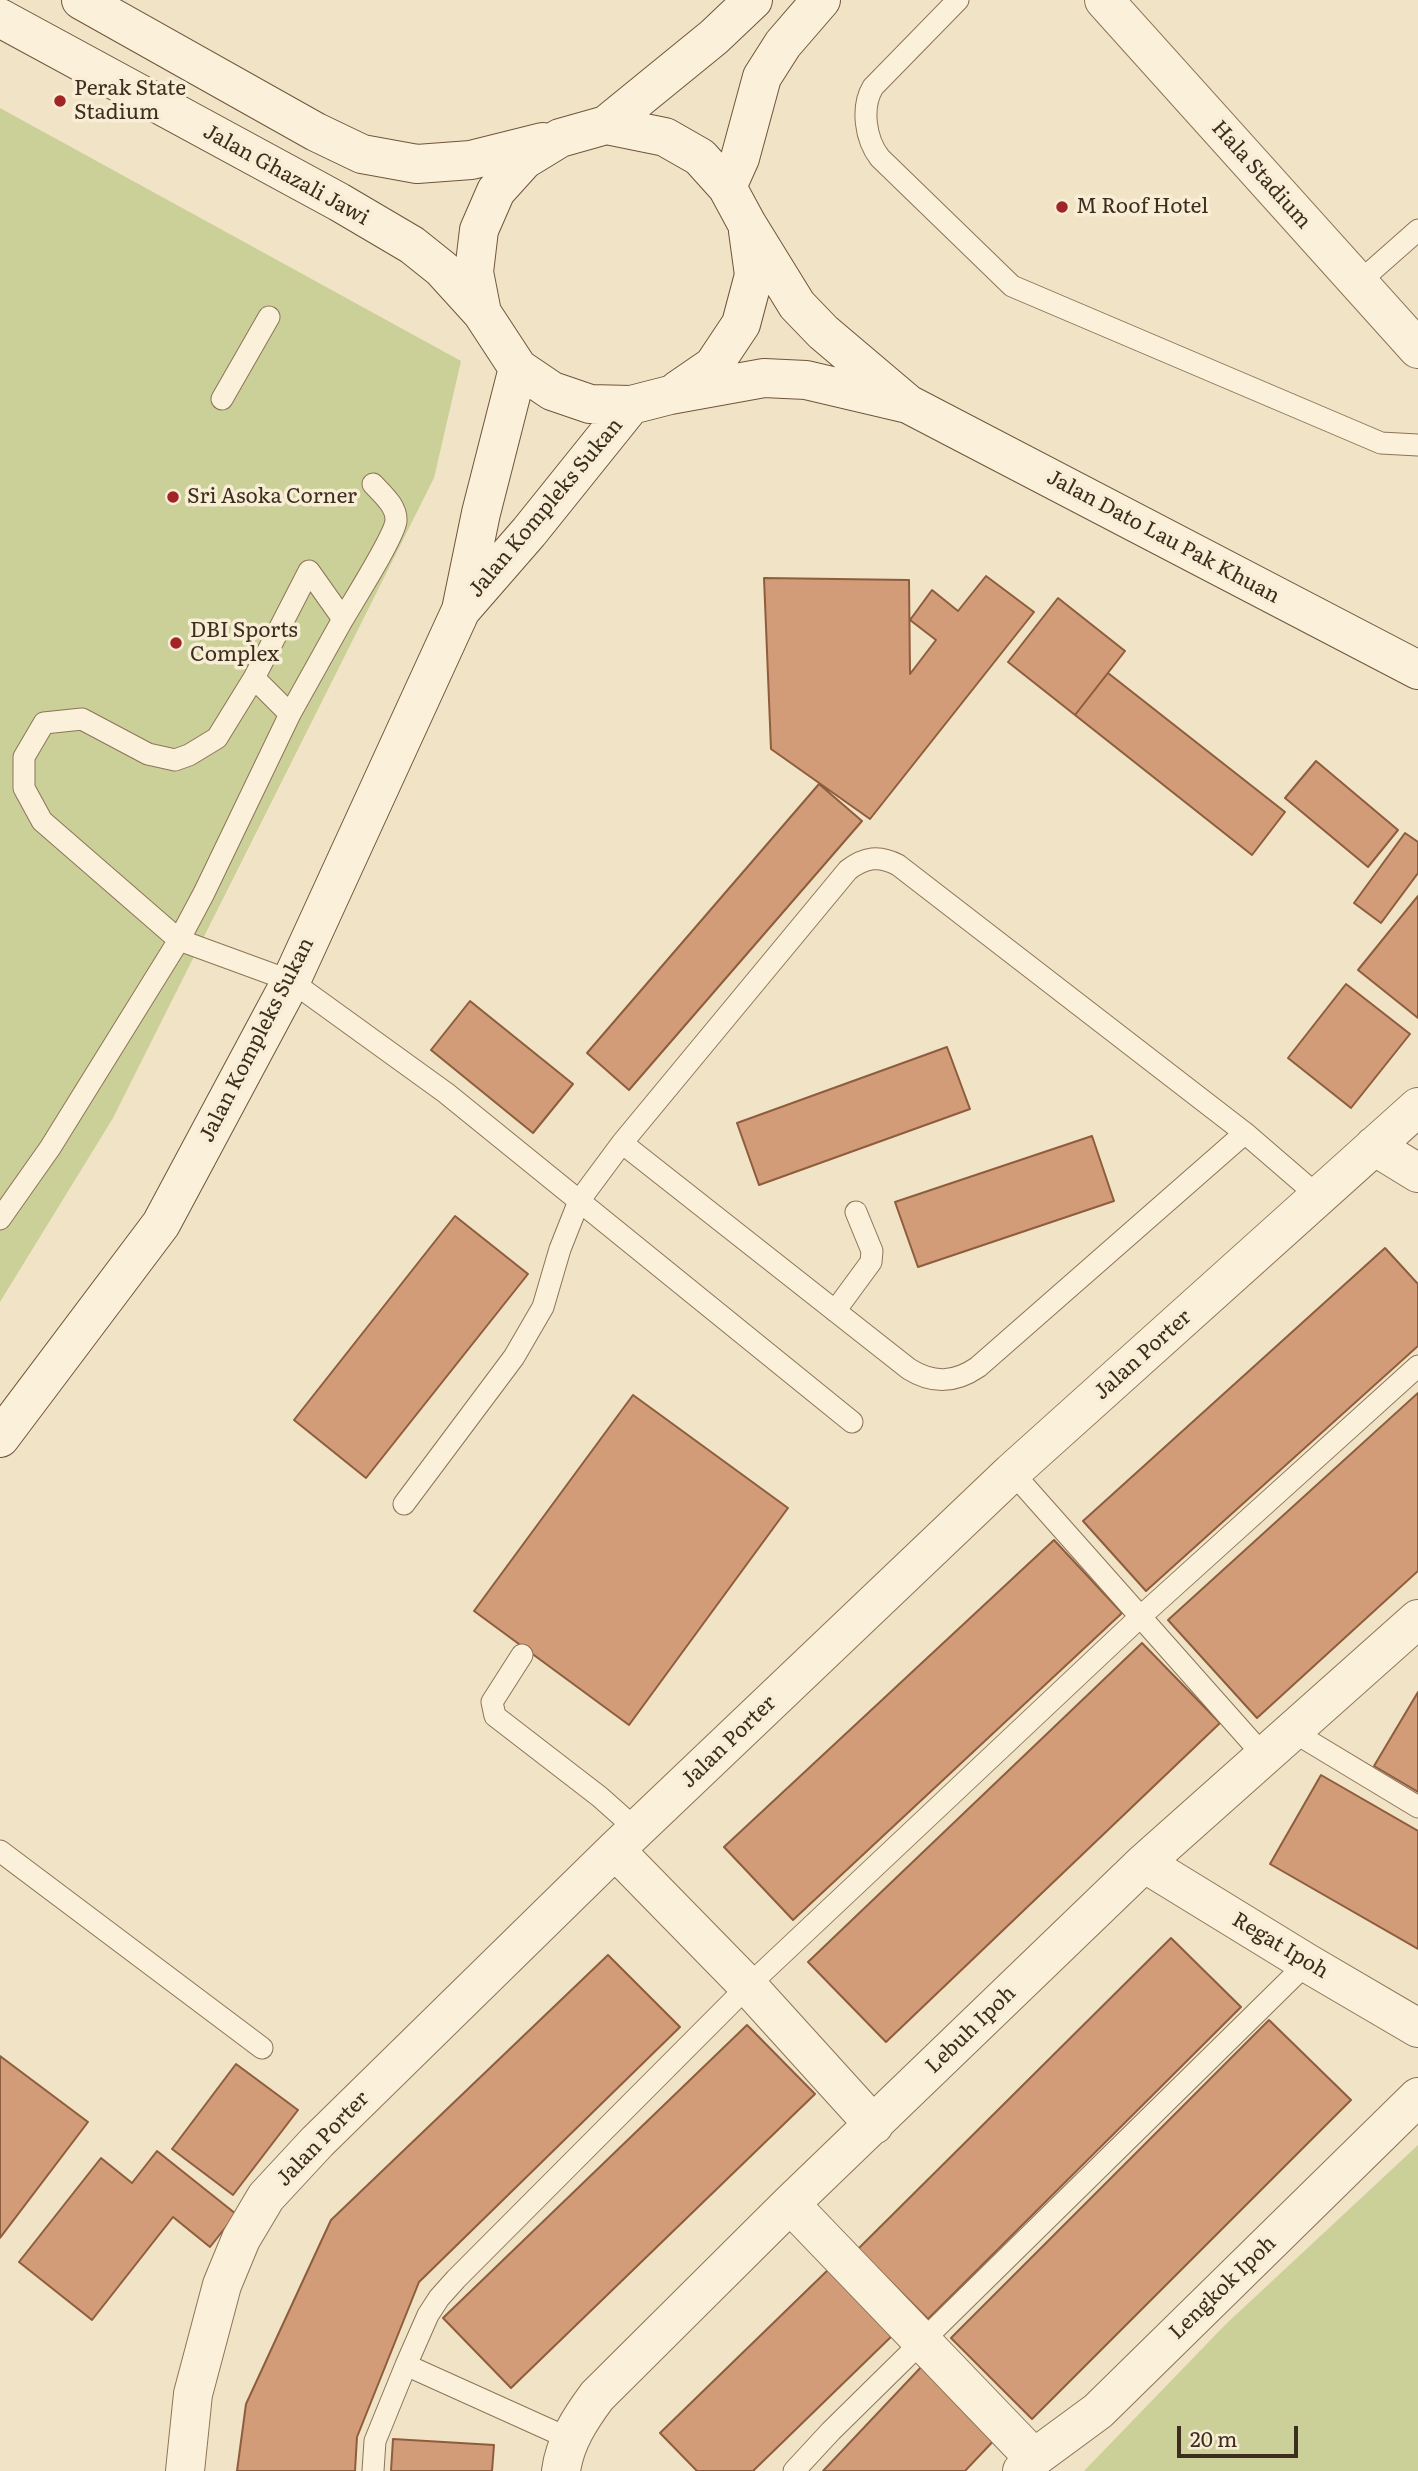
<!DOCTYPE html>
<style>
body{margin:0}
#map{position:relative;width:1418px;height:2471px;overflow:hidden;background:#f1e3c5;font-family:Literata,serif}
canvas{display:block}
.scale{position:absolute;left:1177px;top:2426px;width:121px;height:32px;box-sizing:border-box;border:4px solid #3d2d1e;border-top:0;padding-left:9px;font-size:21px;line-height:24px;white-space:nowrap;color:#3d2d1e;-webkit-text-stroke:5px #f8edd5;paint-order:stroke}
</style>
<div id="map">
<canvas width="1418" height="2471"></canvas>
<div class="scale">20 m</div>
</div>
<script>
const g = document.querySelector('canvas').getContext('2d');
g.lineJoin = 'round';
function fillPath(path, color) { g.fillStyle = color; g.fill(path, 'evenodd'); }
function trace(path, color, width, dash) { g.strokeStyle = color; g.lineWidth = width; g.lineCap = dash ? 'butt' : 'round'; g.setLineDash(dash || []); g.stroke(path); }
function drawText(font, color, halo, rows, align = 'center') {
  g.font = font + ' Literata,serif'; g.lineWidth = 7; g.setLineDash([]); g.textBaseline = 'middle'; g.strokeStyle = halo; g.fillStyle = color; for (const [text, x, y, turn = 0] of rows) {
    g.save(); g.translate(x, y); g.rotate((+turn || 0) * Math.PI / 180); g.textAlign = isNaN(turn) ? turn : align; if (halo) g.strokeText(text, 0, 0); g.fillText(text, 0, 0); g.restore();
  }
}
fillPath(new Path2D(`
 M0,108L461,361L434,478L113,1118L0,1302Z
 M1418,2145V2471H1084L1225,2325Z`), '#cad097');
const building = new Path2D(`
 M986,576L1034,612L870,819L771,749L764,578L909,580L910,674L936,640L910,620L932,590L958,611Z
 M1058,598L1125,651L1075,715L1008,662Z
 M1108,673L1285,812L1252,855L1075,715Z
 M1316,761L1398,830L1368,867L1285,798Z
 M819,784L862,821L629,1090L587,1053Z
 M1405,833L1418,842V873L1381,923L1354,903Z
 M1418,896V1018L1358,970Z
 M1346,984L1410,1034L1351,1108L1288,1058Z
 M470,1001L573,1084L533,1133L431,1050Z
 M947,1047L970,1109L759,1185L737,1123Z
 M1092,1136L1114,1201L918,1267L895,1202Z
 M455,1216L528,1274L366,1478L294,1420Z
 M1385,1248L1418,1284V1346L1146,1591L1083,1521Z
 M1418,1393V1571L1257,1718L1168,1620Z
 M633,1395L788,1508L629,1725L474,1611Z
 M1054,1540L1122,1613L793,1920L724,1847Z
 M1142,1643L1220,1723L886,2042L808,1962Z
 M1418,1692V1792L1374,1766Z
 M1321,1775L1418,1831V1949L1270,1864Z
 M1171,1938L1241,2007L928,2319L858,2249Z
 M608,1955L680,2027L419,2282L357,2437L355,2471H237L246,2404L331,2220Z
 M1269,2020L1351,2100L1032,2419L951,2338Z
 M747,2025L815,2094L511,2388L443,2318Z
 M0,2056L88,2122L0,2238Z
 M236,2064L298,2110L233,2195L172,2149Z
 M157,2151L236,2214L210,2247L173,2217L92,2320L19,2262L101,2158L132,2183Z
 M832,2266L897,2331L753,2471H697L660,2433Z
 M924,2364L999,2435L965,2471H823Z
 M393,2439L494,2445L492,2471H391Z`);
fillPath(building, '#d29c78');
trace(building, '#8e5d3d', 2);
const service = new Path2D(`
 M958,0L873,87C861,107 865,139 880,158L1012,286L1381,443L1418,445
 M1358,283L1418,230
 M222,399L269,317
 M343,619L290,714L204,893L179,940L42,821L24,788V757L44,723L82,719L148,754L175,760L189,755L217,738L254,678L309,571L343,619C354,600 394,537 396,521C397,506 382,494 373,484
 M254,678L290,714
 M622,1143L909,1369C933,1384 955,1383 978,1367L1245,1133
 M0,1219L50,1148L179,940L291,981L446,1093L852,1422
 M835,1311L871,1262L872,1251L856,1212
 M1012,1472L1264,1756
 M404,1504L514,1357L543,1307L560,1249L579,1201L622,1143L848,870C865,857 879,855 898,865L1245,1133L1318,1196
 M522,1655L492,1702L495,1716L600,1797L637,1830
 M1292,1731L1418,1807
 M0,1851L262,2048
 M406,2365L570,2439
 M373,2471L375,2441L406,2365L428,2315L439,2298L456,2279L748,1986L1139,1618L1418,1366
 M794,2471L831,2431L1307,1963`);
const minor = new Path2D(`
 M1104,0L1418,349
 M1374,1146L1418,1173
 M615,1850L748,1986L874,2125
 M1144,1863L1307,1963L1418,2028
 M790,2204L1034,2458
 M185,2471L193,2394L222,2285L241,2239L266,2197L317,2142L615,1850L1012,1472L1418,1107
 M561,2471C565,2442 580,2419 597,2396L790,2204L1144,1863L1418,1619
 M1022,2471L1034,2458L1098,2411L1418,2097`);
const secondary = new Path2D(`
 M81,0L316,132L362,154L417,164L471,160L543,142
 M0,18L339,202L412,245L442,269L482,313
 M606,125L714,37L753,0
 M727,187L740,158L762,77L783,44L821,0
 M678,390L713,366L741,324L754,275L748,231
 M908,404L806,380L764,378L670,395L631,405L590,404L552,391L518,368L482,313L474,272L479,230L496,191L524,160L560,138L606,125L665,137L700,157L727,187L747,224L797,305L823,332L908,404L1418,670
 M462,609L529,532L631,405
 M0,1438L161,1224L291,981L461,610L481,513L518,368`);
trace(service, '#8d7459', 23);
trace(minor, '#8d7459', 40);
trace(secondary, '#6f553c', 40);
trace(service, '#fbf0d9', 21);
trace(minor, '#fbf0d9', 38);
trace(secondary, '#fbf0d9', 38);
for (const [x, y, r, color] of [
 [60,101,7,"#a12527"],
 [1062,207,7,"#a12527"],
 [173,497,7,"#a12527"],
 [176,643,7,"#a12527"]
]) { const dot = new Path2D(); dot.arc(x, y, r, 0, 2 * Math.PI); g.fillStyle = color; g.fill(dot); trace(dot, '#f8edd5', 2.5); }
drawText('21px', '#3d2d1e', '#f8edd5', [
 ["Perak State",74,89],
 ["Stadium",74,113],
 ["M Roof Hotel",1076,207],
 ["Sri Asoka Corner",187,497],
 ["DBI Sports",190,631],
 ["Complex",190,655]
], 'left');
drawText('21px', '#3d2d1e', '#f8edd5', [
 ["Jalan Ghazali Jawi",286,175,29],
 ["Hala Stadium",1261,175,48],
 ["Jalan Kompleks Sukan",546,508,-50],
 ["Jalan Dato Lau Pak Khuan",1163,537,28],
 ["Jalan Kompleks Sukan",257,1040,-63],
 ["Jalan Porter",1143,1355,-42],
 ["Jalan Porter",729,1742,-44],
 ["Regat Ipoh",1280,1946,31],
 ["Lebuh Ipoh",971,2030,-44],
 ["Jalan Porter",323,2139,-46],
 ["Lengkok Ipoh",1223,2288,-44]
]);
</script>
